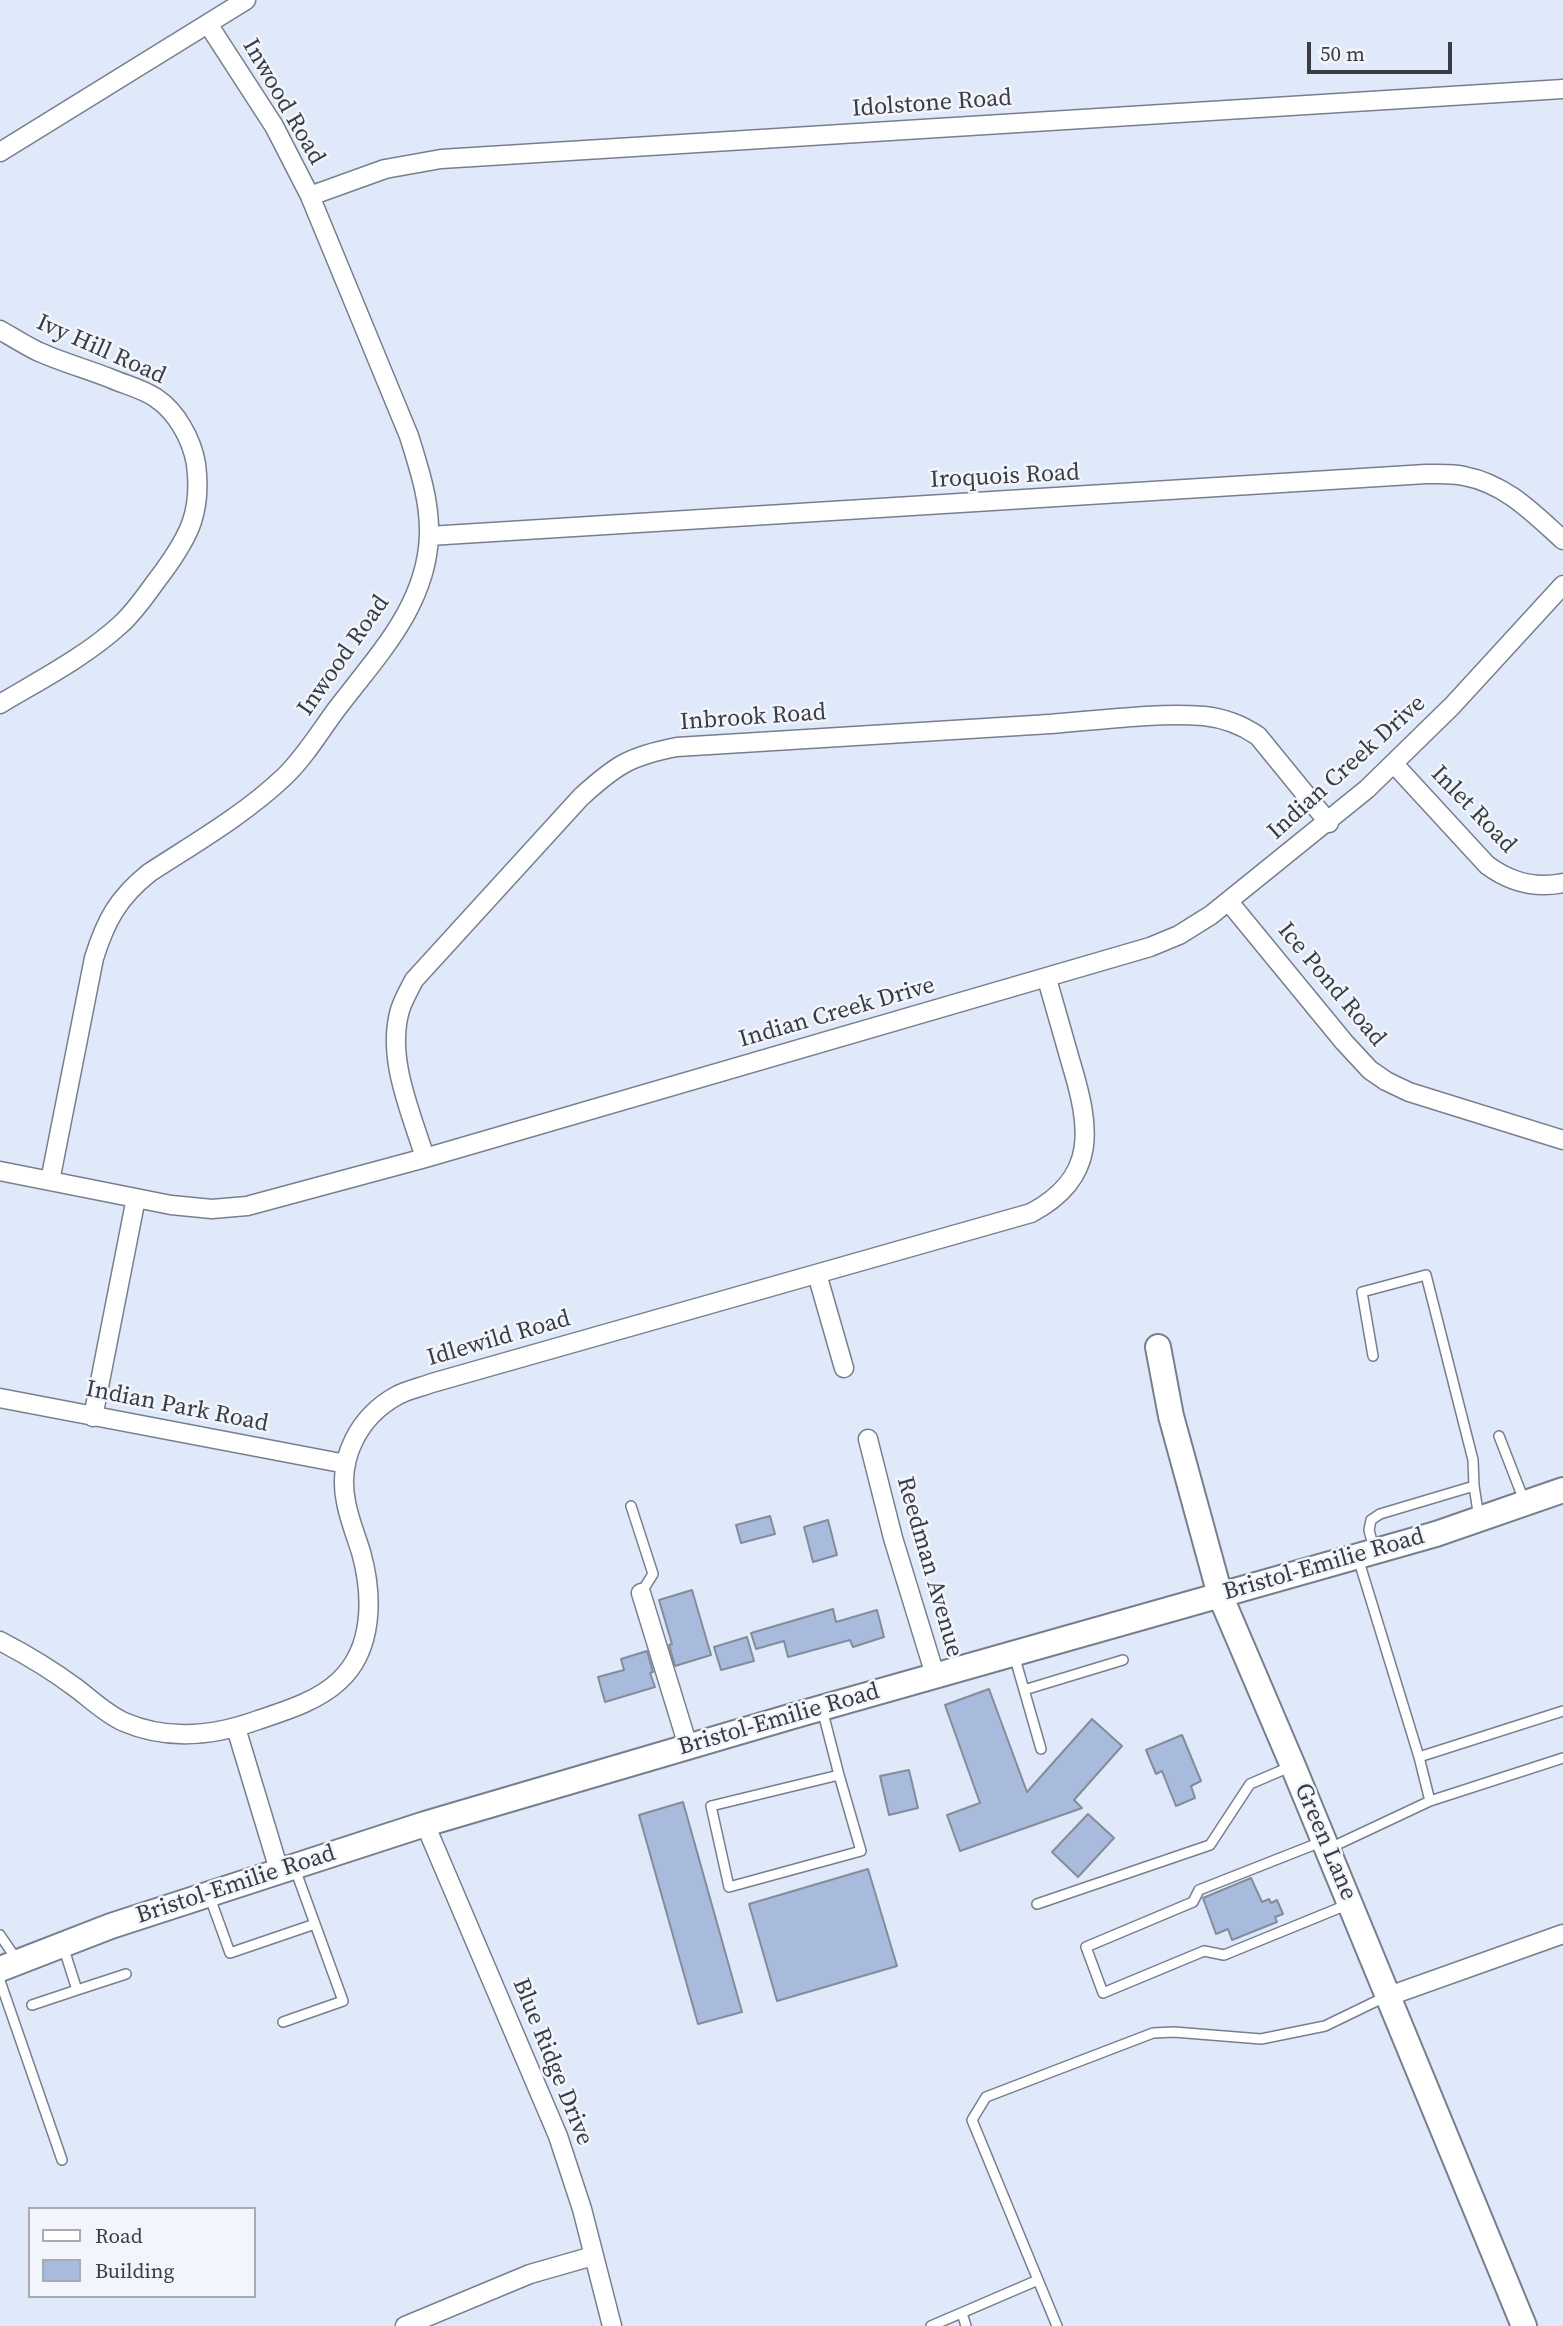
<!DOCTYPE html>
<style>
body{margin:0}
#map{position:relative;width:1563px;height:2326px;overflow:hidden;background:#e0e9f9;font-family:"Source Serif 4",serif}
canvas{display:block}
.legend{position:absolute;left:28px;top:2207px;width:228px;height:91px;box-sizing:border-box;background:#f2f6fc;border:2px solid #a8acb2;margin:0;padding:9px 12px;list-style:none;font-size:21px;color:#393d43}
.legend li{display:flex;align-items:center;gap:14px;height:35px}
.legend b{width:35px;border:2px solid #a8acb2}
.scale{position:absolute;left:1307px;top:42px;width:145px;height:32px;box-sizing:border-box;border:4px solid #393d43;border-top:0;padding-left:9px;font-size:21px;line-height:24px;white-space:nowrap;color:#393d43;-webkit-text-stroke:5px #f2f6fc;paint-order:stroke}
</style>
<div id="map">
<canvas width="1563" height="2326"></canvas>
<ul class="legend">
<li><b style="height:9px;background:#fff"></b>Road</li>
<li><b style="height:19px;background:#a8bbdd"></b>Building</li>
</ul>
<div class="scale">50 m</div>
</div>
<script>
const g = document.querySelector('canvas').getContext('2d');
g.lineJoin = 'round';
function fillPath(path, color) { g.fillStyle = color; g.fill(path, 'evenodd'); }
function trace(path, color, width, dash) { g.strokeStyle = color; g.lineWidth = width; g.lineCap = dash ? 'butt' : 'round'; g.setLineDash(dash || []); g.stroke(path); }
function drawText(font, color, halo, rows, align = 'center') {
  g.font = font + ' "Source Serif 4",serif'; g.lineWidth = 5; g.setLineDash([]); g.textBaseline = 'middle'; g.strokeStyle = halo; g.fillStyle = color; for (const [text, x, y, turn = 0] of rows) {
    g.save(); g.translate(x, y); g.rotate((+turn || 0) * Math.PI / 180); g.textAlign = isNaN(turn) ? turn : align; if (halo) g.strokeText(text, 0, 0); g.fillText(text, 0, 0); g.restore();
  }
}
const building = new Path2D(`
 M770,1516L775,1534L741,1543L736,1525Z
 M828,1520L837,1555L813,1562L804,1527Z
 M692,1590L711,1655L675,1666L669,1645L672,1644L659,1600Z
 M833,1609L836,1622L877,1610L884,1637L853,1647L850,1640L788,1657L784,1641L756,1649L751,1633Z
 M747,1637L754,1661L721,1670L714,1647Z
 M647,1651L653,1672L650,1673L655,1687L605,1702L598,1677L624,1670L621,1659Z
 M989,1689L1027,1792L1092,1719L1122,1746L1074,1800L1082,1808L960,1851L947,1815L980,1803L945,1705Z
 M1182,1735L1201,1781L1191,1786L1195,1798L1176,1806L1162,1771L1156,1774L1146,1750Z
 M909,1770L918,1808L889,1815L880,1776Z
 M683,1802L742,2012L698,2024L639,1815Z
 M1088,1814L1114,1838L1078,1877L1052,1852Z
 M868,1869L897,1966L777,2001L749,1904Z
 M1251,1878L1262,1902L1269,1899L1271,1903L1277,1900L1283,1914L1275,1917L1277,1922L1232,1940L1228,1929L1216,1934L1203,1898Z`);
fillPath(building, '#a8bbdd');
trace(building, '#848c9b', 2);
const lane = new Path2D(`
 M1373,1356L1362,1292L1426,1275L1473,1460L1474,1486
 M1499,1436L1525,1503
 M631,1506L653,1574L641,1593
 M1374,1549L1369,1530L1371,1520L1380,1514L1474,1486L1479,1518
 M1358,1558L1419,1757L1563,1711
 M1014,1655L1041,1749
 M1024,1690L1123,1660
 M822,1709L839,1775L711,1806L729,1887L861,1851L839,1775
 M1419,1757L1430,1801L1563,1758
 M1321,1842L1199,1890L1193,1902L1086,1947L1103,1993L1204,1951L1224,1955L1349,1904
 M1330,1848L1430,1801
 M209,1895L230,1953L315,1924L295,1869
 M1037,1904L1210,1845L1250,1784L1292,1766
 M0,1935L17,1960
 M63,1946L77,1990L126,1974
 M0,1981L62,2160
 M32,2005L77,1990
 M283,2022L343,2001L315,1924
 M962,2313L966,2326
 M931,2326L1038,2280
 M1057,2326L972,2120L986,2097L1153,2033L1174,2032L1261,2039L1325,2026L1387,1996`);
const street = new Path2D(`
 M0,152L246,0
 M310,196L385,169L441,159L1563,89
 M0,330C12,337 25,345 37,351C61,362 87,369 112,379C126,385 143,389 156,398C177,412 192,440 196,464C202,511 190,535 163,572C149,590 137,610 120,625C85,657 40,680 0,704
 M429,536L1426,474C1438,474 1452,473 1464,476C1506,484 1533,513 1563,540
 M1394,764L1487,865C1510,882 1534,889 1563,883
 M1229,902L1344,1042L1370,1070L1386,1081L1409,1092L1563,1140
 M425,1158C411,1112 386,1058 400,1010C403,1000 409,990 414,980L581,797C616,765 630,756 677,747C796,740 915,733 1034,725C1090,722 1147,712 1204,716C1223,718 1242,725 1258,736L1329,823
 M0,1171L171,1205L212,1209L247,1206L425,1158L1150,947L1179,935L1211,915L1367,789L1452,706L1563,585
 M50,1181L94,958C106,920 118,898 149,873C195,843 244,815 284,777C304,758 319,733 336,710C376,657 427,606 429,535C430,501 419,468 409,436L310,196L274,126L208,24
 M817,1274L844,1368
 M0,1398L346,1464
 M93,1417L136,1198
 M868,1439L893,1538L935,1675
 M641,1593L688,1746
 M0,1641C27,1655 52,1670 76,1688C92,1700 106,1714 124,1722C168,1741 214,1736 258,1720C285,1711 318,1701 339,1681C374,1649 373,1595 361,1552C356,1536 349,1519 346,1502C337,1458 359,1416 398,1395C408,1390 421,1387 432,1383L1031,1213C1099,1177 1090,1126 1071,1063C1063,1035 1055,1007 1047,979
 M236,1728L279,1870
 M425,1824L558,2136L582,2209L612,2326
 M1389,1996L1563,1934
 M405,2326L530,2274L593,2256`);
const secondary = new Path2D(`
 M1158,1347L1171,1416L1220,1595L1293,1766L1524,2326
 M0,1969L111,1926L425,1824L793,1716L1436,1534L1563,1490`);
trace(lane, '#777f8e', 12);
trace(street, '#777f8e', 21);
trace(secondary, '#777f8e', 28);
trace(lane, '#fff', 9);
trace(street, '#fff', 18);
trace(secondary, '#fff', 24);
drawText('24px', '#393d43', '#f2f6fc', [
 ["Inwood Road",283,102,60],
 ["Idolstone Road",932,104,-4],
 ["Ivy Hill Road",101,350,24],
 ["Iroquois Road",1005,477,-3],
 ["Inwood Road",344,656,-55],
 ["Inbrook Road",753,718,-4],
 ["Indian Creek Drive",1347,768,-42],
 ["Inlet Road",1473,810,46],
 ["Ice Pond Road",1331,985,50],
 ["Indian Creek Drive",837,1013,-16],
 ["Idlewild Road",499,1339,-16],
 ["Indian Park Road",177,1407,11],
 ["Bristol-Emilie Road",1324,1565,-16],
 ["Reedman Avenue",929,1567,74],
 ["Bristol-Emilie Road",779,1720,-16],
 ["Green Lane",1325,1842,67],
 ["Bristol-Emilie Road",236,1885,-18],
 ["Blue Ridge Drive",552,2062,68]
]);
</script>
